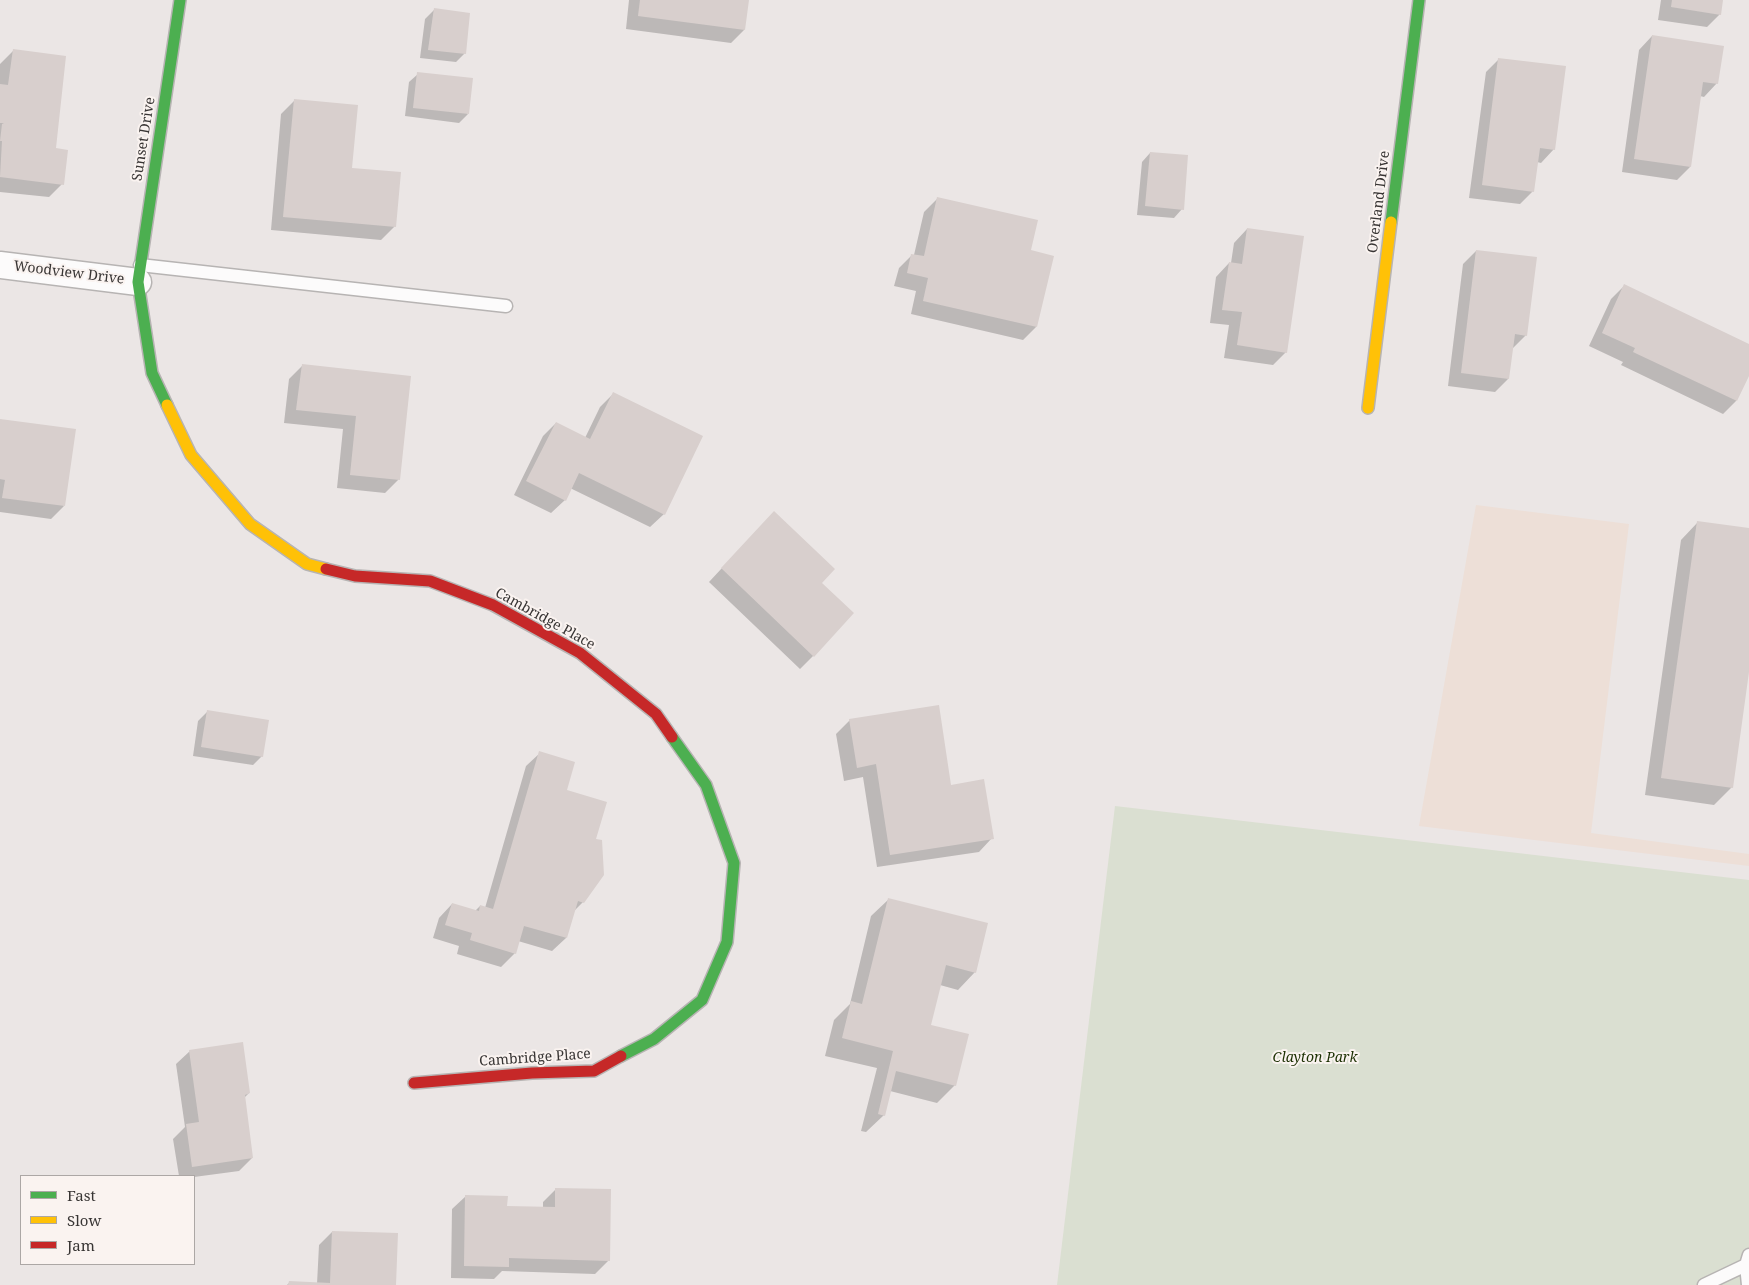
<!DOCTYPE html>
<style>
body{margin:0}
#map{position:relative;width:1749px;height:1285px;overflow:hidden;background:#ebe6e5;font-family:"Noto Serif",serif}
canvas{display:block}
.legend{position:absolute;left:20px;top:1175px;width:175px;height:90px;box-sizing:border-box;background:#faf3f0;border:1px solid #aca7a5;margin:0;padding:6px 9px;list-style:none;font-size:15px;color:#383534}
.legend li{display:flex;align-items:center;gap:10px;height:25px}
.legend b{width:25px;border:1px solid #aca7a5}
</style>
<div id="map">
<canvas width="1749" height="1285"></canvas>
<ul class="legend">
<li><b style="height:6px;background:#4caf50"></b>Fast</li>
<li><b style="height:6px;background:#ffc107"></b>Slow</li>
<li><b style="height:6px;background:#c62828"></b>Jam</li>
</ul>
</div>
<script>
const g = document.querySelector('canvas').getContext('2d');
g.lineJoin = 'round';
function fillPath(path, color) { g.fillStyle = color; g.fill(path, 'evenodd'); }
function trace(path, color, width, dash) { g.strokeStyle = color; g.lineWidth = width; g.lineCap = dash ? 'butt' : 'round'; g.setLineDash(dash || []); g.stroke(path); }
function drawText(font, color, halo, rows, align = 'center') {
  g.font = font + ' "Noto Serif",serif'; g.lineWidth = 4; g.setLineDash([]); g.textBaseline = 'middle'; g.strokeStyle = halo; g.fillStyle = color; for (const [text, x, y, turn = 0] of rows) {
    g.save(); g.translate(x, y); g.rotate((+turn || 0) * Math.PI / 180); g.textAlign = isNaN(turn) ? turn : align; if (halo) g.strokeText(text, 0, 0); g.fillText(text, 0, 0); g.restore();
  }
}
fillPath(new Path2D(`
 M1476,505L1629,524L1591,833L1749,854V866L1419,826Z`), '#eddfd7');
fillPath(new Path2D(`
 M1115,806L1749,880V1285H1057Z`), '#dadfd1');
fillPath(new Path2D(`
 M629,0H748L744,30L731,43L626,29Z
 M1661,0H1722L1720,14L1707,27L1658,20Z
 M434,10L465,53L456,62L420,58L425,19Z
 M1652,36L1717,83L1704,97L1700,96L1690,167L1677,180L1622,172L1639,50Z
 M13,51L54,149L62,184L49,197L0,192V64Z
 M1499,59L1554,149L1541,163L1537,162L1533,191L1520,204L1469,198L1486,72Z
 M418,74L468,114L459,123L405,116L409,82Z
 M294,101L395,226L381,240L271,230L281,114Z
 M1150,153L1182,209L1174,218L1137,215L1142,162Z
 M937,199L1030,251L1036,327L1023,340L911,314L916,291L894,286L899,268L912,255H914L924,212Z
 M1247,229L1286,352L1273,365L1224,358L1229,325L1210,323L1216,277L1229,263H1231L1234,243Z
 M1476,251L1526,335L1512,349L1508,379L1495,392L1448,386L1463,264Z
 M1624,286L1749,346V373L1736,401L1723,414L1621,365L1623,362L1589,346L1611,299Z
 M302,366L409,377L399,479L385,493L337,488L343,429L284,423L289,379Z
 M613,394L664,514L650,527L570,488L565,500L551,513L514,495L543,436L556,423L585,438L600,407Z
 M0,421L64,506L51,519L0,512Z
 M1698,522L1749,529V663L1732,787L1714,805L1645,795L1681,540Z
 M761,526L820,583L813,656L800,669L709,582Z
 M207,712L262,756L253,765L193,756L198,721Z
 M850,720L950,786L992,838L979,852L877,867L863,777L844,781L836,734Z
 M540,753L565,791L595,839L583,902L573,912L566,938L552,951L518,941L515,953L501,967L457,954L459,946L433,938L439,918L452,904L475,911L480,906L485,908L526,766Z
 M889,899L975,972L958,990L940,985L930,1026L955,1085L937,1103L890,1091L884,1115L866,1132L861,1131L877,1068L825,1056L834,1020L850,1004L871,916Z
 M190,1051L249,1093L244,1098L252,1158L239,1171L194,1177L179,1176L173,1139L185,1127L176,1064Z
 M556,1189L609,1260L595,1274L502,1271L494,1279L451,1278L452,1209L466,1196L506,1208H543V1202Z
 M332,1232L395,1285H287L289,1283L317,1284L319,1245Z`), '#0003');
fillPath(new Path2D(`
 M640,0H749L745,30L638,16Z
 M1672,0H1723L1721,15L1671,7Z
 M434,8L470,13L466,54L428,50Z
 M1652,35L1724,46L1718,84L1703,82L1691,167L1634,159Z
 M13,49L66,56L56,148L68,150L64,185L0,177L2,141H0L2,124L4,123H0V84L8,85Z
 M1498,58L1566,66L1555,150L1540,148L1534,192L1482,185Z
 M417,72L473,78L469,114L413,108Z
 M294,99L358,105L352,168L401,172L396,227L283,217Z
 M1150,152L1188,155L1184,210L1145,206Z
 M937,197L1038,220L1031,250L1054,256L1037,327L923,301L928,278L907,273L911,254L924,256Z
 M1247,228L1304,236L1287,353L1237,345L1242,312L1222,310L1229,262L1242,264Z
 M1476,250L1537,257L1527,336L1515,334L1509,379L1461,373Z
 M1624,284L1749,344V376L1737,401L1633,352L1635,348L1602,333Z
 M302,364L411,376L400,480L350,475L356,416L296,410Z
 M613,392L703,436L665,515L579,473L566,501L526,481L556,422L590,439Z
 M0,419L76,429L65,506L2,498L5,480L0,479Z
 M774,511L835,569L822,583L854,613L814,657L721,568Z
 M1697,521L1749,528V672L1733,788L1661,778Z
 M939,705L951,785L984,779L994,839L890,855L876,764L857,768L849,719Z
 M207,710L269,720L263,757L201,747Z
 M539,751L575,762L567,790L607,802L596,839L602,840L604,875L584,903L578,901L567,938L524,926L516,954L470,940L472,933L445,925L452,903L479,911L480,905L493,909Z
 M888,898L988,923L976,973L946,965L931,1025L969,1034L956,1086L896,1071L885,1116L878,1114L893,1051L842,1038L851,1001L862,1004Z
 M243,1042L250,1093L245,1095L253,1158L192,1167L186,1124L199,1122L189,1050Z
 M555,1188L611,1189L610,1261L509,1258V1267L464,1266L465,1195L508,1196L507,1206L555,1207Z
 M332,1231L398,1233L396,1285H288L289,1281L330,1283Z`), '#d8cfcd');
const lane = new Path2D(`
 M140,265L506,306
 M1704,1285L1746,1265
 M1748,1285L1746,1265L1749,1255`);
const street = new Path2D(`
 M0,265L138,282`);
const fast = new Path2D(`
 M1391,222L1419,0
 M167,405L152,373L138,282L180,0
 M621,1056L654,1039L702,1000L727,942L734,863L706,785L672,737`);
const slow = new Path2D(`
 M167,405L191,455L250,524L307,564L326,569
 M1368,408L1391,222`);
const jam = new Path2D(`
 M326,569L355,576L430,581L493,605L580,653L656,714L672,737
 M414,1083L532,1073L594,1071L621,1056`);
trace(lane, '#b7b4b3', 15);
trace(street, '#b7b4b3', 29);
trace(fast, '#b7b4b3', 14);
trace(slow, '#b7b4b3', 14);
trace(jam, '#b7b4b3', 14);
trace(lane, '#fcfbfb', 12);
trace(street, '#fcfbfb', 26);
trace(fast, '#4caf50', 11);
trace(slow, '#ffc107', 11);
trace(jam, '#c62828', 11);
drawText('14px', '#383534', '#faf3f0', [
 ["Sunset Drive",144,139,-81],
 ["Overland Drive",1379,202,-83],
 ["Woodview Drive",69,273,7],
 ["Cambridge Place",545,619,29],
 ["Cambridge Place",535,1058,-4]
]);
drawText('italic 14px', '#1d3104', '#faf3f0', [
 ["Clayton Park",1315,1058]
]);
</script>
